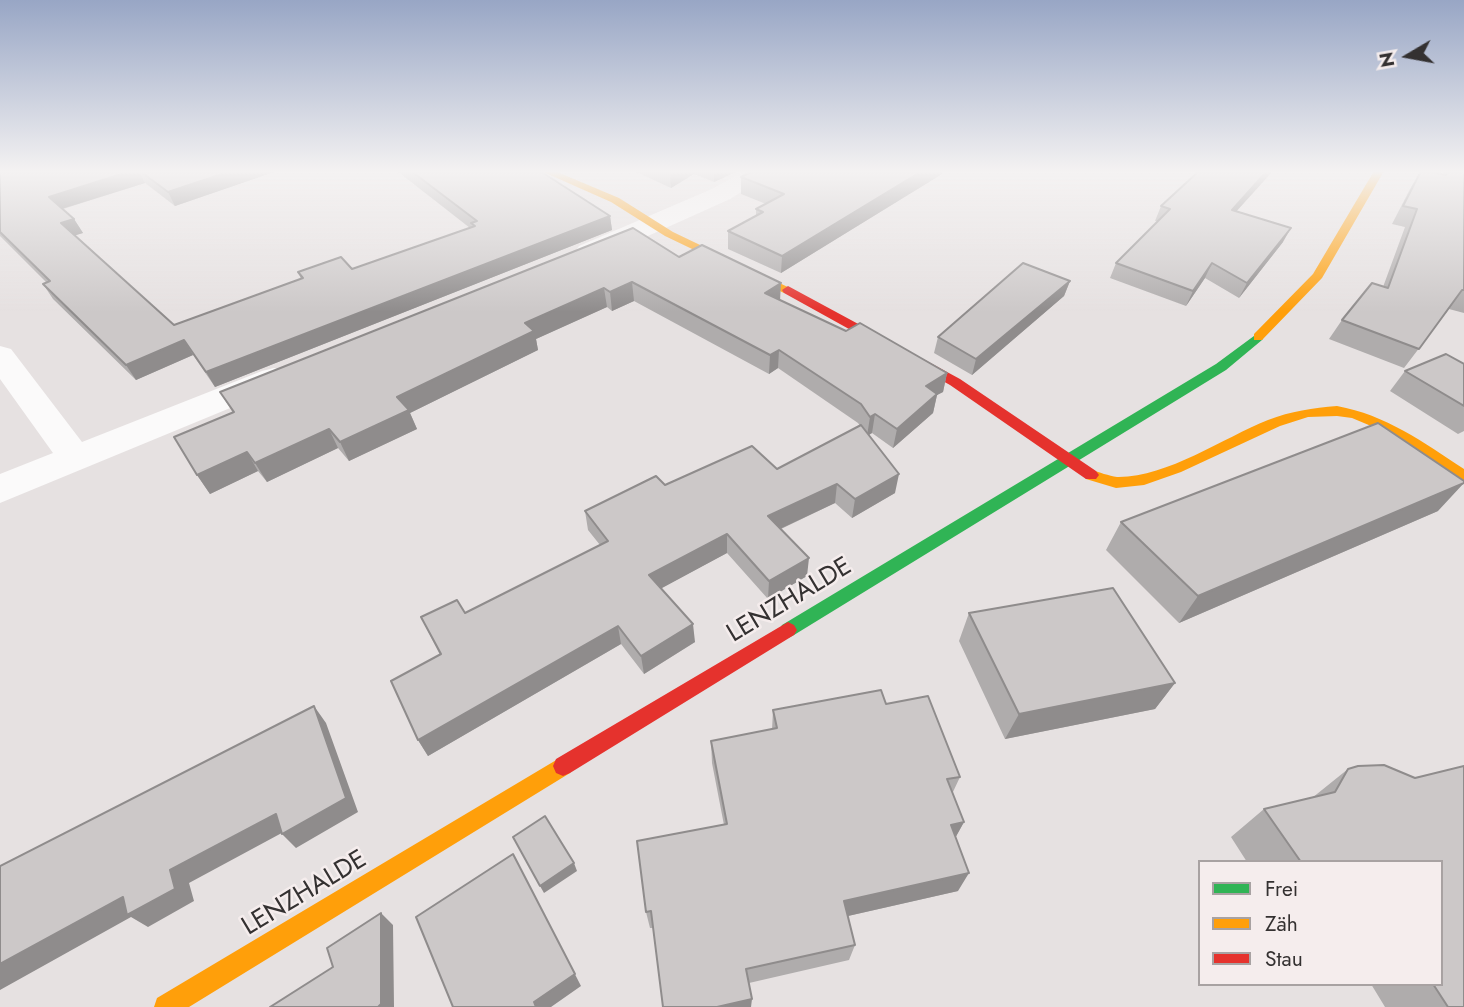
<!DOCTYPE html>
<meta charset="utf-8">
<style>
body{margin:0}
#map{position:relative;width:1464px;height:1007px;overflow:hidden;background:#e6e1e1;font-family:Jost,sans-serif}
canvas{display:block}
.legend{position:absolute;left:1198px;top:860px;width:245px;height:126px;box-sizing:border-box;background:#f5eded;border:2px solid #a8a2a2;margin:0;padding:9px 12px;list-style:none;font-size:21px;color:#343131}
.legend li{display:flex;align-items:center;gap:14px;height:35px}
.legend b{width:35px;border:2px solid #a8a2a2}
.north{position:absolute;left:1373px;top:21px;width:70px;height:70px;-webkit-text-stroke:5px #f5eded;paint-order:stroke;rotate:260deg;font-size:19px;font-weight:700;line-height:28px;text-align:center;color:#343131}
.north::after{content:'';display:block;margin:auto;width:24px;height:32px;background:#343131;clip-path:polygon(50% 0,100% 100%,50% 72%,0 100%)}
</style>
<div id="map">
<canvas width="1464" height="1007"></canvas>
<ul class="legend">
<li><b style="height:9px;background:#30b455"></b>Frei</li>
<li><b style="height:9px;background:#ff9f0a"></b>Zäh</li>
<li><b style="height:9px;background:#e5322d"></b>Stau</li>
</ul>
<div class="north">N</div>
</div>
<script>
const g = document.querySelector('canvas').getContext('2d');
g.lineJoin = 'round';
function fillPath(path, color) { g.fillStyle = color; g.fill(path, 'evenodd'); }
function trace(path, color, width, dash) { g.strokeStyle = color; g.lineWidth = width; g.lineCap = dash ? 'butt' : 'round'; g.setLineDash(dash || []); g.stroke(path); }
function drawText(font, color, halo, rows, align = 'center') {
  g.font = font + ' Jost,sans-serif'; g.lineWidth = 5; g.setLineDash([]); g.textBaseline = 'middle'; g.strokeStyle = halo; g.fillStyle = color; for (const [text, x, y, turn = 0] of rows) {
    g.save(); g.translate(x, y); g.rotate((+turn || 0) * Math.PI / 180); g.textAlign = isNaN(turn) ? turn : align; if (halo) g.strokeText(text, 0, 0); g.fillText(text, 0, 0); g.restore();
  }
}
fillPath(new Path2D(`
 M745,171H775L730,199L599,258H579L575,252L579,246L712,189Z
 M0,346L11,349L82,442L262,371L274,368L286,371L290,378L286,385L0,503V474L53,453L0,379Z`), '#fbfafa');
fillPath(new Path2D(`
 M1258,333L1264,337L1262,340L1226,370L794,635L788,638L782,635L779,630L782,625L1216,364Z`), '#30b455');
fillPath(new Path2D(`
 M541,171H555L619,198L673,232L794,290L792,293H784L665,236L611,202Z
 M1374,171H1384L1322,278L1262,340H1254V334L1313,274Z
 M1337,406C1386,415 1423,442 1464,469V481L1383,431L1352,418L1337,416L1308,417L1280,426L1181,472L1144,485L1116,488L1086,479L1083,475L1091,470C1099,472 1109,476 1117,477C1166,478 1223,438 1268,420C1291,411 1313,408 1337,406Z
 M563,756L570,759L573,766L570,773L189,1007H154L157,998Z`), '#ff9f0a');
fillPath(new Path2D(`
 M788,286L960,379L1096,471L1099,475L1096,479H1086L950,385L784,293L782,290Z
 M788,622L794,625L797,630L794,635L570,773L563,776L556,773L553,766L556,759Z`), '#e5322d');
fillPath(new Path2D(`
 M0,171H277L175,206L145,183L63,209L74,219L83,233L75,235L174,325L301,279L298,272L352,269L470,228L397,171H540L610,216L612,230L215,387L193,355L136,380L53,299L43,284L47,283L0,236Z
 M634,171H738L714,182L694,174L671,188Z
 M1421,171L1443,175L1444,171H1464V313L1449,309L1404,368L1329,339L1342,320L1383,287L1405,227L1392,224L1411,187Z
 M942,174L781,273L728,249V231L756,216V209L766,204L741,194V177Z
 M1161,206L1237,211L1283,242L1239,298L1205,278L1186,306L1110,278L1116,263L1158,221H1155Z
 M679,257L780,300L846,331L947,373L943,392L937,395L933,413L893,448L872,433L869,435L895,493L852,518L835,503L781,529L807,576L768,599L727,553L661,588L695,642L644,674L621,644L428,756L418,740L440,655L421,617L465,613L600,545L588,530L585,511L665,485L777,469L860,426L858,423L778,368L769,374L634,301L612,311L607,307L536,339L538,350L410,413L417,429L349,461L338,448L267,482L258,471L210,494L197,475L233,413L220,392Z
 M1070,281L1064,296L972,375L934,353L938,337Z
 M1464,364V431L1458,434L1390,391L1405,371Z
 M1438,511L1179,623L1106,550L1121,522Z
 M969,613L1175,683L1155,709L1005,739L959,641Z
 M886,704L960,777L952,794L964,822L955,838L958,891L848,916L855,945L849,960L749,983L654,928H650L646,912L724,825L712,763L711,741L772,730L773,710Z
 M1384,765L1415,778L1464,766V1007H1385L1371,984H1441V862H1247L1231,837L1264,809L1312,798L1348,769L1358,766Z`), '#afacac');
fillPath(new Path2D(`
 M131,171H139L145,183L58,210L49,197Z
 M231,171H277L175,206L168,192Z
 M670,171H694V174L671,188Z
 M714,171H738L714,182Z
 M922,171H942V174L781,273L782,256Z
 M1267,171H1273L1225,224L1232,210Z
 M610,216L612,230L215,387L206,372Z
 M74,219L83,233L70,237L61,223Z
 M1291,228L1283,242L1239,298L1247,283Z
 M1212,263L1205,278L1186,306L1193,291Z
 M1070,281L1064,296L972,375L976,359Z
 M632,282L634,301L612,311L610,292Z
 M781,283L780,301L765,293Z
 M604,288L607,307L536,339L538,350L410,413L417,429L349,461L340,442L397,397L525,323Z
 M184,340L193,355L136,380L126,365Z
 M779,350L778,368L769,374L770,355Z
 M947,373L943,392L937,395L933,413L893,448L897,429L926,386Z
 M875,414L872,433L867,436L870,417Z
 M329,429L338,448L267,482L255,463Z
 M247,452L258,471L210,494L197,475Z
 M899,474L895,493L852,518L855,499Z
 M1464,483L1438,511L1179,623L1198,596Z
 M837,484L835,503L767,535L768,516Z
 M727,534V553L651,594L649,575Z
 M809,558L807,576L768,599L769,581Z
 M693,624L695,642L644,674L641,656Z
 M618,626L621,644L428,756L418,740Z
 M1175,683L1155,709L1005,739L1019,714Z
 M314,706L326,723L358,812L296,848L282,834Z
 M276,814L291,828L189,883L194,901L148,927L131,917L0,990V964L170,870Z
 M964,822L953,842L951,825Z
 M574,863L577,871L544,893L540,886Z
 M521,869L581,986L551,1007H536L534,1002Z
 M969,873L958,891L839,918L844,901Z
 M381,913L393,925L394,1007H378Z
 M752,999L751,1007H717Z`), '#8f8c8c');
const building = new Path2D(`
 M0,171H131L49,197L74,219L61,223L174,325L303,278L298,272L341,257L352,269L475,226L471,223L477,221L411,171H540L610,216L206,372L184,340L126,365L43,284L50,281L0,232Z
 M140,171H231L168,192Z
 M753,171H922L782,256L728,231L763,212L756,209L784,194L741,177Z
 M1199,171H1267L1232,210L1291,228L1247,283L1212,263L1193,291L1116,263L1170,209L1161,206Z
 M1421,171H1428L1446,175L1448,171H1464V290H1462L1419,349L1342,320L1372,283L1388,288L1417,209L1403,206Z
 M633,228L679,257L702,245L781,283L765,293L846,331L860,323L947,373L926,386L937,394L897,429L875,414L870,417L861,404L779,350L770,355L632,282L610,292L604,288L525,323L534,331L397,397L409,410L340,442L329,429L255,463L247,452L197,475L174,437L234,412L220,392Z
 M1023,263L1070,281L976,359L938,337Z
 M1446,354L1464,364V406L1405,371Z
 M1378,423L1464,481V483L1198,596L1121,522Z
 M861,425L899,474L855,499L837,484L768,516L809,558L769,581L727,534L649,575L693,624L641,656L618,626L418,740L391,681L441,654L421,617L457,600L465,613L608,541L585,511L656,476L665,485L752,446L777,469Z
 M1113,588L1175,683L1019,714L969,613Z
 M881,690L886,704L928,696L960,777L947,779L964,822L951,825L969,873L844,901L855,945L746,969L752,999L717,1007H663L651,911L646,912L637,841L727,824L711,741L777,728L773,710Z
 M314,706L346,798L282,834L276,814L170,870L175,889L127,915L123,897L0,964V866Z
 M1384,765L1415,778L1464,766V1007H1448L1433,984H1441V862H1301L1264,809L1335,792L1348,769L1358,766Z
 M545,816L574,863L540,886L513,837Z
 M513,854L575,974L534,1002L536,1007H453L416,917Z
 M381,913V1004L378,1007H270L333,967L327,948Z`);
fillPath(building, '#ccc8c8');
trace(building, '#8f8c8c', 2);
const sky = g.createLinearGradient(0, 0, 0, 312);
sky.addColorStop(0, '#98a6c5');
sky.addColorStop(0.55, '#f4f2f2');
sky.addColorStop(1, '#f4f2f200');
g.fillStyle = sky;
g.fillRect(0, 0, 1464, 312);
drawText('26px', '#343131', '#f5eded', [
 ["LENZHALDE",790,601,-31],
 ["LENZHALDE",305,894,-31]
]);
</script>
